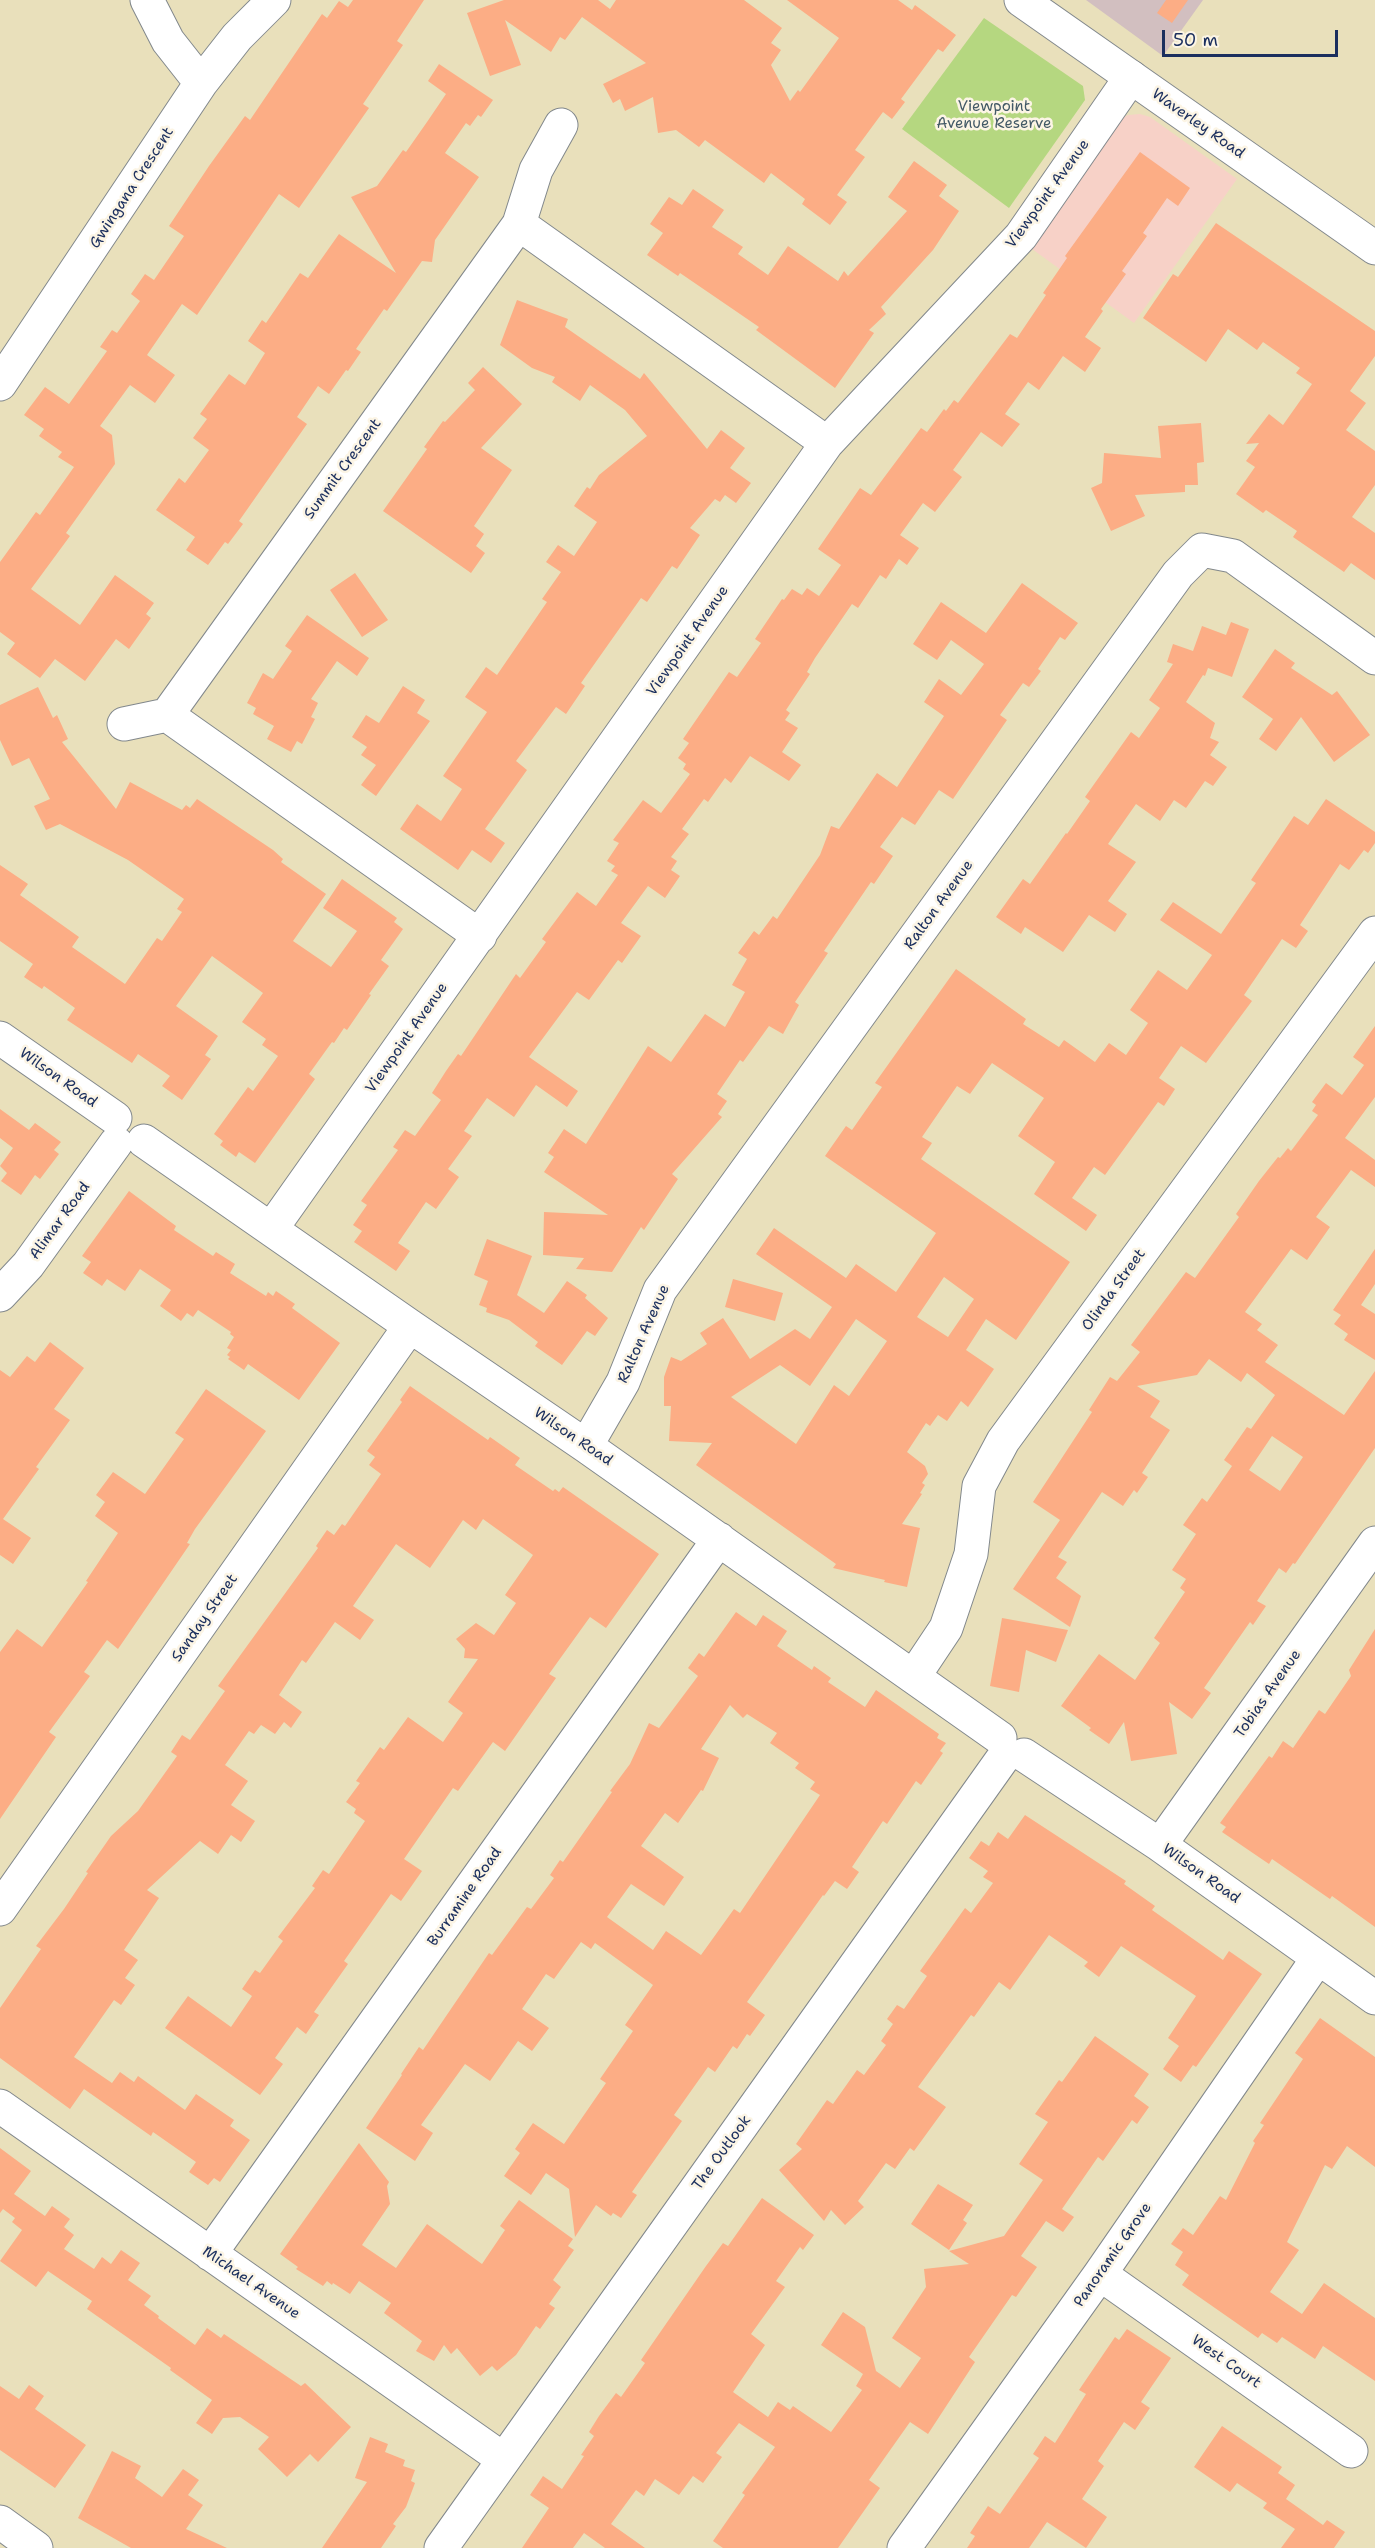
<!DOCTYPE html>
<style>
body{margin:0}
#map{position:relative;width:1375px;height:2548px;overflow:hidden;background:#e9e0bb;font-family:"Shantell Sans",sans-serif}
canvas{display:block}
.scale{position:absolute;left:1162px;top:30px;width:176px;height:27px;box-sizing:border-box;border:3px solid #1b2f5e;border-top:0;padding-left:8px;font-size:18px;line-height:21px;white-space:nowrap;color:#1b2f5e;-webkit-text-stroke:4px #fcf5e5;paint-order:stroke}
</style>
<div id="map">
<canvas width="1375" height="2548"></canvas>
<div class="scale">50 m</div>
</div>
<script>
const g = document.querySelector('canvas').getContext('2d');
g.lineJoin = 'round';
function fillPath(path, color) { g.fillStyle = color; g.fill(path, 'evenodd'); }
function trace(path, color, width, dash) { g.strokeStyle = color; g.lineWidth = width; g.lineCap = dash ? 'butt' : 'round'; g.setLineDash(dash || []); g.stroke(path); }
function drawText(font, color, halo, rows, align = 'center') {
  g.font = font + ' "Shantell Sans",sans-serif'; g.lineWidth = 5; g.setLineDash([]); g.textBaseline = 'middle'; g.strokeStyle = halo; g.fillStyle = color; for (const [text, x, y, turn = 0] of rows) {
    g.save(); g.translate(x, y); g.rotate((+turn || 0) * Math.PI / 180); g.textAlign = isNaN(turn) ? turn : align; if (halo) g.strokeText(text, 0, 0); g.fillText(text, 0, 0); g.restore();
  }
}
fillPath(new Path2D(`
 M1140,114L1150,117L1237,179L1134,323L1028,246L1119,119L1128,115Z`), '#f7d1c7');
fillPath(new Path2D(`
 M1086,0H1203L1163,56Z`), '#d2bfc0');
fillPath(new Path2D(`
 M984,18L1083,86L1085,100L1009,208L902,129Z`), '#b5d780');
fillPath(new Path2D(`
 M353,0H424L397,41L403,45L363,104L369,108L299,208L279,194L197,315L182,304L147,355L175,375L155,403L130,385L100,426L112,435L115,464L66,533L70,536L31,589L80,625L115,575L154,603L146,614L151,618L129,649L116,639L85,681L55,659L40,678L7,654L15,643L0,632V562L36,512L40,515L74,467L58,457L62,452L39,436L44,429L24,415L45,387L69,404L107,351L100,347L112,330L117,333L140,301L131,294L145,274L154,280L184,236L169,226L209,166L245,116L250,120L322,14L327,18L339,1L348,7Z
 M504,0H598L610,9L616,0H744L782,28L771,43L781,50L771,65L790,101L798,90L800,92L839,38L787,0H898L912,10L915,5L956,35L943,52L938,49L901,99L905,102L892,119L883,112L855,150L865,157L837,195L847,202L830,225L802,204L805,199L771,173L764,183L705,140L699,147L676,130L658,133L653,97L625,111L620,99L613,103L603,84L646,63L582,17L565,40L560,37L551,52L505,20L521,65L490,76L467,13Z
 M1166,0H1188L1172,23L1157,13Z
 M439,64L493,100L481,117L478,115L470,126L466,123L445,153L479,177L435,240L432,262L422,261L387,311L384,309L356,349L361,352L348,371L346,370L329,394L318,386L297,417L307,424L239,521L243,524L228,544L225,542L208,565L186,550L195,537L156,510L179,478L185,483L209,450L193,438L207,419L200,414L229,374L245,385L265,353L248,341L262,320L266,323L300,273L308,278L339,234L396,273L351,197L377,186L403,150L406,152L427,122L446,94L428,81Z
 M1140,152L1190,188L1178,206L1167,198L1143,233L1147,236L1122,271L1126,274L1101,309L1103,311L1085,337L1101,348L1085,372L1063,356L1039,390L1028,382L1005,414L1020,424L1002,447L981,432L953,470L962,477L935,512L923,503L900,535L919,548L907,565L899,559L886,579L880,575L858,608L852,604L815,658L807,672L810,674L786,710L790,713L785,720L798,728L782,752L801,765L789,781L750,756L731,783L725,778L708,802L704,799L682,829L689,834L671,857L677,861L671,870L680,876L665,898L648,886L621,923L641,936L622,963L618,960L589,1000L577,992L529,1057L578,1091L567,1107L536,1085L514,1117L487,1098L464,1131L472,1136L448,1169L459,1177L436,1209L426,1202L398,1243L410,1251L396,1271L354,1242L362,1231L353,1225L367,1205L361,1201L398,1150L393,1147L405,1130L415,1136L441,1100L432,1093L446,1071L458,1054L461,1056L516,974L520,978L546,942L542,939L577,892L596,906L618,875L611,871L615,866L607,861L619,843L613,840L643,800L661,813L690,774L683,769L686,764L678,758L689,743L683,739L729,672L737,677L761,643L755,639L782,599L784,600L792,589L802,595L807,588L819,596L841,565L818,549L860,488L871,495L921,428L927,432L944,409L946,411L954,400L958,403L1010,334L1017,338L1046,295L1043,293L1067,258L1065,256Z
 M914,161L947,185L939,196L959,211L933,250L881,307L886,314L869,330L874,333L835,388L756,330L759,327L680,273L678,276L647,255L663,233L650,224L669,197L682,205L693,189L724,210L712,227L743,247L738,254L768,275L788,246L838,281L844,271L848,276L907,211L888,197Z
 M1216,223L1375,331V356L1350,391L1366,403L1346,430L1375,451V485L1352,517L1375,533V580L1351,563L1344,572L1293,537L1297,531L1266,510L1263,513L1236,494L1255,467L1246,461L1259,443L1246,444L1269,414L1283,425L1312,384L1296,373L1300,368L1263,342L1257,350L1228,329L1206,362L1143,318L1173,274L1178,277Z
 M517,300L568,319L565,327L640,379L644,373L707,449L721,430L745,448L730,468L751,483L736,503L725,495L720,502L715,499L690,528L700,535L677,569L672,566L647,602L641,598L581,683L585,686L566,714L556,707L516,761L527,770L485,829L505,843L491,863L472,850L458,870L400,829L417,804L441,821L462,789L443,776L487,712L465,697L486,667L497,675L547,602L542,599L561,572L546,562L558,545L574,556L597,522L574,506L587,487L590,489L599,475L647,436L625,410L590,385L580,401L552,382L555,377L532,368L500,345Z
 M483,367L522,404L481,448L512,470L474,526L484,534L476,546L485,553L471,573L383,511L427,449L424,447L443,421L445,422L475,390L468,383Z
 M1201,423L1204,462L1197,463L1198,485H1185V492L1135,495L1145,516L1111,531L1091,488L1102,483L1104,453L1161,458L1158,426Z
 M355,573L388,620L362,637L330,590Z
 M1022,583L1078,623L1065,640L1060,637L1038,669L1041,671L1029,687L1023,683L1000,715L1007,720L953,799L939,790L915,825L902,817L880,847L893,856L874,884L871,882L824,951L828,953L795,1002L799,1005L783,1034L769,1026L743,1062L740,1060L717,1094L727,1101L718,1114L722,1117L672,1174L678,1179L644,1230L641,1227L612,1272L576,1269L584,1258L543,1255L544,1212L608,1215L544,1172L554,1157L548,1153L564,1129L586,1144L648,1046L671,1062L705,1014L725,1027L745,992L732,985L747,959L738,953L754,931L759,935L773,916L777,919L820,855L831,826L839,829L877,773L897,787L944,716L924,702L939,679L961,695L984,664L951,640L937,660L913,644L941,602L986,633Z
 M307,615L369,658L357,676L337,661L311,699L318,703L311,717L315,719L302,744L297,741L291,752L267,739L274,726L253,714L256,708L247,703L263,673L273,679L292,651L285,646Z
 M1231,622L1249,629L1232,677L1208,668L1205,676L1203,675L1186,702L1215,723L1210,738L1219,742L1210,755L1227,767L1213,786L1205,781L1186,808L1174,800L1160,821L1136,804L1108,844L1136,862L1108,901L1127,914L1115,932L1089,915L1063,952L1025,927L1021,934L996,917L1023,879L1030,884L1066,833L1067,834L1090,801L1085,797L1131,732L1139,738L1160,708L1149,700L1173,664L1167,662L1173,644L1193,651L1202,626L1226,635Z
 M1275,649L1295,663L1291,668L1332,695L1337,691L1370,735L1334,762L1301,717L1276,751L1259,739L1273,719L1242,697Z
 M403,686L425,700L417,713L430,721L376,796L361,785L376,765L361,755L367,747L352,737L366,715L379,723Z
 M38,687L53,718L57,715L68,739L62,742L116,809L130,782L182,810L186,805L190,808L197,799L273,850L283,859L281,862L326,894L293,941L331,967L357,931L323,908L342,879L397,918L394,922L403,929L381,960L389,966L369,994L371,995L347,1030L344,1028L334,1043L332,1042L309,1074L315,1079L255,1163L239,1152L236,1157L220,1145L223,1141L214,1134L248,1087L253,1091L278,1056L262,1045L266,1039L242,1022L263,993L212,956L176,1006L218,1036L205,1055L211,1059L182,1100L162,1086L170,1076L138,1054L132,1063L67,1020L75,1008L44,986L42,989L24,977L33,964L0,941V865L28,884L20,895L79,937L72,947L125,984L157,938L162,941L182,912L177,909L184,899L128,860L60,824L46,830L34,806L50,799L29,758L12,766L0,740V705Z
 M1326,799L1375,832V843L1368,853L1364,850L1349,870L1340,864L1300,925L1308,931L1296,948L1282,939L1244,995L1252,1001L1206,1063L1181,1046L1159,1078L1175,1089L1164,1106L1158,1102L1105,1175L1094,1167L1072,1198L1097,1215L1086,1231L1034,1194L1055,1162L1018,1136L1044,1098L992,1063L970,1094L957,1086L922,1137L932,1143L921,1159L1070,1262L1016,1340L986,1319L966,1350L994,1369L968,1407L961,1401L947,1421L938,1415L930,1426L926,1423L907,1452L925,1466L928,1474L922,1483L925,1485L920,1493L922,1494L902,1524L920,1528L907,1587L884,1582L885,1580L833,1568L836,1564L696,1465L712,1443L669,1441L671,1406H664V1377L671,1357L681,1361L707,1344L700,1333L723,1318L750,1359L795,1329L810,1339L832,1307L756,1254L774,1228L846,1278L856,1264L896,1292L936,1233L825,1156L846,1126L852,1130L882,1087L875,1083L956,969L1026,1019L1023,1024L1059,1047L1064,1040L1095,1062L1109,1043L1126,1055L1148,1023L1130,1010L1158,970L1187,990L1212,955L1160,920L1173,902L1221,934L1256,883L1251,880L1294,816L1308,825ZM944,1277L974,1299L948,1337L917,1317ZM856,1319L887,1341L849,1396L834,1385L796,1444L731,1397L780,1365L810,1386Z
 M1375,1026V1097L1345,1138L1375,1160V1187L1351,1170L1316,1217L1330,1227L1307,1260L1291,1249L1245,1312L1262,1324L1257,1330L1278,1345L1265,1362L1344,1415L1375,1371V1448L1295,1564L1293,1563L1286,1573L1279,1568L1257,1601L1266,1606L1253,1625L1250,1622L1204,1688L1211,1693L1192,1719L1169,1702L1177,1754L1131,1761L1124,1722L1109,1744L1089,1730L1091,1728L1061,1706L1099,1654L1135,1680L1160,1643L1154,1638L1185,1592L1180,1588L1186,1579L1172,1570L1196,1534L1183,1525L1202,1498L1207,1502L1232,1466L1224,1460L1247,1427L1251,1429L1275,1395L1247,1373L1241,1382L1209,1359L1197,1375L1137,1386L1160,1401L1150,1417L1170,1430L1142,1473L1148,1477L1137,1493L1134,1490L1123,1506L1102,1492L1058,1557L1067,1562L1056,1578L1081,1596L1070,1627L1013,1589L1060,1520L1033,1502L1092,1412L1089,1410L1110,1377L1117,1381L1140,1352L1131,1345L1186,1272L1195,1278L1239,1217L1236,1214L1259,1181L1278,1157L1280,1158L1288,1148L1291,1151L1318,1115L1312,1111L1316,1105L1312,1102L1326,1083L1342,1095L1364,1065L1353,1057ZM1272,1436L1303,1457L1280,1491L1249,1470Z
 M0,1109L29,1130L35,1123L61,1142L54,1150L59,1154L40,1179L35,1175L21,1195L1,1181L7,1173L0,1166L13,1148L0,1138Z
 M129,1191L176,1226L174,1230L213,1256L216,1252L235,1264L230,1273L266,1296L268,1292L273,1296L276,1291L295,1304L292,1308L340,1343L299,1400L248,1364L244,1370L228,1359L230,1357L227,1355L231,1350L227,1348L234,1337L230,1334L231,1332L198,1310L193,1317L187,1313L181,1321L160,1306L171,1290L140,1269L125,1291L107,1279L102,1286L83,1273L91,1262L82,1256Z
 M487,1239L532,1256L517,1295L544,1313L567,1281L587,1295L585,1298L608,1318L595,1336L587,1331L562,1365L535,1346L538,1342L509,1320L486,1312L487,1308L479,1305L488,1281L474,1275Z
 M1375,1249V1284L1361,1305L1375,1314V1360L1344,1340L1348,1334L1334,1324L1341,1315L1333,1310Z
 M733,1279L783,1293L775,1321L725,1307Z
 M50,1342L84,1368L54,1409L70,1420L36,1467L39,1469L3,1519L31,1538L13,1564L0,1555V1370L10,1377L27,1356L35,1362Z
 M410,1386L488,1440L490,1437L520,1458L515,1465L553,1491L555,1489L559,1492L563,1487L659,1554L606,1628L590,1617L549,1674L556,1678L505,1751L493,1742L458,1791L453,1788L404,1859L422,1871L401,1901L391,1894L344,1961L348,1964L314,2012L319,2015L306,2034L297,2027L275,2058L283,2064L260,2095L165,2028L188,1996L231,2027L252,1996L242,1989L255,1970L260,1973L283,1941L278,1937L315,1888L312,1886L323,1870L329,1874L365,1821L354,1813L356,1809L346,1802L360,1783L356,1781L380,1747L384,1750L408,1717L443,1742L463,1713L448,1702L478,1659L464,1658L465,1649L456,1639L476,1623L494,1635L516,1603L505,1595L533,1555L483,1519L476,1530L463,1520L430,1568L396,1544L353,1606L374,1620L360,1640L335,1622L306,1663L302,1660L279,1695L302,1712L291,1728L284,1722L275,1734L261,1725L254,1734L249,1731L225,1765L248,1781L231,1805L255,1821L241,1842L231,1835L218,1854L200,1841L147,1890L159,1898L124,1950L138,1960L125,1978L135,1985L121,2005L114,2000L74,2057L112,2083L120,2072L134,2082L138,2076L185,2110L196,2094L234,2120L230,2126L250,2140L220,2182L214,2178L208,2185L189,2172L196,2162L153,2132L151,2136L84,2089L70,2109L0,2058V2008L41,1949L36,1946L64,1909L88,1873L86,1872L111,1836L138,1811L177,1756L171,1752L182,1735L190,1740L225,1691L218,1686L318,1548L316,1546L327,1530L334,1535L342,1524L345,1526L381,1474L369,1465L375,1457L367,1451L402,1402L400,1400Z
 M206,1389L266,1431L195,1529L187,1543L190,1544L118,1649L107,1640L84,1672L90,1676L49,1732L56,1737L0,1819V1652L17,1629L42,1647L88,1582L86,1581L118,1533L95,1516L105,1502L96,1495L113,1472L145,1494L184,1439L175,1433Z
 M736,1612L756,1626L763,1615L787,1631L777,1646L812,1670L814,1666L831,1678L828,1682L865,1707L876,1690L939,1734L937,1738L946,1743L940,1751L943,1753L921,1785L916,1781L887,1824L883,1821L852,1867L859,1872L847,1889L835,1881L824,1896L823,1895L747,2002L765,2015L750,2036L747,2034L737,2049L733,2046L715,2072L708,2067L674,2115L682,2121L632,2192L637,2195L621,2218L613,2213L611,2216L596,2205L575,2237L569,2189L546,2173L531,2195L504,2176L520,2153L515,2149L533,2123L564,2144L606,2083L600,2079L633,2031L625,2025L653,1985L595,1943L591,1949L581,1942L554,1979L546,1974L522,2009L549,2028L532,2051L518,2041L490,2081L465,2064L421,2125L433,2133L415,2161L366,2128L402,2075L401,2074L419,2047L423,2050L489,1953L492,1955L527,1907L531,1909L554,1878L550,1875L560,1860L563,1862L612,1792L610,1791L630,1764L649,1723L659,1728L698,1676L688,1668L699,1653L704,1657ZM730,1705L743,1718L747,1714L777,1733L770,1743L799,1763L795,1768L815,1782L810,1789L820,1795L740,1913L734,1909L701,1955L666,1931L653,1950L607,1917L631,1884L664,1906L684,1877L641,1846L665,1813L678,1823L701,1790L703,1791L719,1758L701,1749Z
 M1002,1618L1068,1630L1056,1662L1026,1650L1019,1692L990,1686Z
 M1375,1629V1927L1332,1896L1330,1899L1272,1859L1269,1864L1222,1832L1226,1827L1220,1823L1269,1756L1272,1758L1283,1741L1293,1748L1319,1710L1325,1714L1351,1676L1349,1670Z
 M1025,1815L1126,1881L1124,1884L1155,1906L1152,1910L1223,1960L1229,1951L1262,1974L1196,2067L1193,2065L1181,2082L1163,2069L1179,2046L1168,2038L1196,1996L1121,1946L1099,1977L1084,1966L1088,1962L1049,1935L1010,1990L999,1982L974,2017L971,2015L918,2087L946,2107L914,2151L910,2148L895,2169L886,2163L858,2201L864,2207L845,2225L831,2210L824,2221L779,2170L802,2149L796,2144L827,2100L833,2104L857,2070L864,2075L886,2045L881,2041L893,2024L887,2019L897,2005L904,2009L927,1976L920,1971L965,1908L971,1913L993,1883L983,1877L988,1871L969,1858L981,1841L989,1846L998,1832L1008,1839Z
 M1320,2018L1375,2057V2167L1347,2146L1332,2169L1325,2165L1287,2242L1299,2250L1270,2292L1302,2314L1324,2283L1375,2318V2381L1323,2346L1315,2359L1282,2337L1277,2343L1262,2333L1258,2338L1182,2285L1189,2275L1175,2265L1183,2252L1171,2244L1183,2228L1193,2235L1220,2196L1226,2200L1255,2143L1253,2141L1264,2125L1260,2123L1303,2059L1295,2053Z
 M1095,2036L1149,2074L1134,2096L1149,2107L1137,2124L1132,2120L1103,2161L1098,2157L1062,2209L1074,2217L1063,2232L1046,2221L1021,2256L1037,2267L1016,2297L1012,2295L969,2357L975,2362L928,2434L910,2422L869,2480L880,2488L838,2548H723L713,2541L745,2495L742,2493L775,2447L739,2423L716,2453L722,2457L703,2483L693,2476L679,2495L655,2479L644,2496L636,2490L611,2524L645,2548H605L584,2533L573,2548H522L549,2508L530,2495L543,2476L562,2489L584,2456L581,2455L594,2436L589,2432L599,2416L616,2393L621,2397L645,2363L641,2360L706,2266L723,2243L728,2246L762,2198L814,2235L803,2250L800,2247L776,2281L785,2287L751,2334L765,2345L733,2392L768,2417L778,2402L790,2410L793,2406L831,2432L862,2390L856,2386L863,2374L821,2345L843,2312L865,2327L876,2371L900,2388L921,2358L892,2338L926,2287L924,2269L969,2264L949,2251L1004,2236L1043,2180L1019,2164L1048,2122L1035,2114L1059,2080L1062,2082Z
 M359,2143L389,2182L387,2186L390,2204L362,2245L396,2268L427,2224L482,2264L505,2230L500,2226L519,2200L573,2239L568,2246L574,2250L553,2280L561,2287L549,2304L555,2308L540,2329L536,2326L516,2355L497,2371L492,2366L480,2376L457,2348L451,2354L444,2345L434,2361L416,2351L422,2341L384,2313L391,2303L359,2281L350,2294L333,2283L332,2285L327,2281L323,2286L296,2269L298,2267L280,2254Z
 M0,2148L31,2171L14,2194L45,2216L52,2206L70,2219L64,2227L74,2235L64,2249L94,2269L102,2257L111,2264L121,2250L140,2263L128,2280L151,2296L144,2305L159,2316L158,2318L195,2345L207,2328L221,2338L224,2334L301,2386L305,2383L351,2427L318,2462L310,2454L287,2477L258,2449L269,2437L240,2417L223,2418L212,2434L196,2423L212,2400L170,2370L171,2368L87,2309L92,2301L48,2271L36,2287L0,2261L22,2230L12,2222L15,2218L3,2209L0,2213Z
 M938,2184L973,2205L963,2220L967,2223L949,2250L911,2224Z
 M1127,2329L1171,2358L1141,2402L1150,2408L1135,2430L1124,2422L1098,2461L1104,2466L1082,2499L1107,2517L1086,2548L1047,2522L1029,2548H967L975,2536L970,2533L988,2506L1000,2514L1039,2458L1033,2454L1045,2436L1055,2443L1086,2394L1079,2390L1115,2337L1119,2340Z
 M29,2385L44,2396L35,2409L86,2445L55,2488L0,2450V2386L19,2399Z
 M1222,2426L1282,2467L1278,2473L1295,2485L1286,2499L1323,2525L1327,2520L1345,2532L1334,2548H1281L1295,2529L1263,2508L1267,2503L1237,2483L1230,2492L1194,2467Z
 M370,2437L388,2444L385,2452L405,2460L403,2466L415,2470L411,2481L415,2483L406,2507L393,2524L396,2526L381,2548H322L367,2482L355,2478Z
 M112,2451L141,2466L135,2478L162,2497L183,2469L199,2480L188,2495L203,2505L186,2529L227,2548H131L78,2518Z`), '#fcad85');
const minor = new Path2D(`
 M147,0L168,41L201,83
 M519,224L827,443
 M0,384L201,83L237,37L274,0
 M124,724L167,715
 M480,936L167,715L519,224L536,170L561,125
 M0,1038L115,1118
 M144,1141L410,1326L586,1446L1000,1738
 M272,1228L827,443L1021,236L1131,77
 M0,1295L28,1265L116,1143
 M586,1446L623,1382L660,1290L1178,574L1202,550L1233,556L1375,658
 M914,1676L946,1628L971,1554L979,1486L1003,1441L1375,933
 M1024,1755L1160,1845L1375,1998
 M1160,1845L1375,1543
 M0,1909L410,1326
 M0,2106L503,2459
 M210,2254L719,1539
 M1100,2274L1351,2451
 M0,2522L36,2548
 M441,2548L1003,1758
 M904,2548L1100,2274L1318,1958`);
const major = new Path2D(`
 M1021,0L1375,248`);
trace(minor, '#82888c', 35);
trace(major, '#82888c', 35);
trace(minor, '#fff', 33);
trace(major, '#fff', 33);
drawText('15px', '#425966', '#fcf5e5', [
 ["Viewpoint",994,107],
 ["Avenue Reserve",994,124]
]);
drawText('15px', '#1b2f5e', '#fcf5e5', [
 ["Waverley Road",1198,124,35],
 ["Gwingana Crescent",132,188,-57],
 ["Viewpoint Avenue",1048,194,-54],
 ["Summit Crescent",343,469,-54],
 ["Viewpoint Avenue",688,641,-55],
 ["Ralton Avenue",939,905,-54],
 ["Viewpoint Avenue",407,1038,-55],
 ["Wilson Road",58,1078,35],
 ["Alimar Road",60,1221,-54],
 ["Olinda Street",1114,1290,-54],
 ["Ralton Avenue",644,1334,-66],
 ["Wilson Road",573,1437,34],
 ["Sanday Street",205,1618,-55],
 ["Tobias Avenue",1268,1694,-55],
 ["Wilson Road",1201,1874,35],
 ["Burramine Road",465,1897,-55],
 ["The Outlook",722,2153,-54],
 ["Panoramic Grove",1113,2255,-55],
 ["Michael Avenue",251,2283,35],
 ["West Court",1226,2362,35]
]);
</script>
